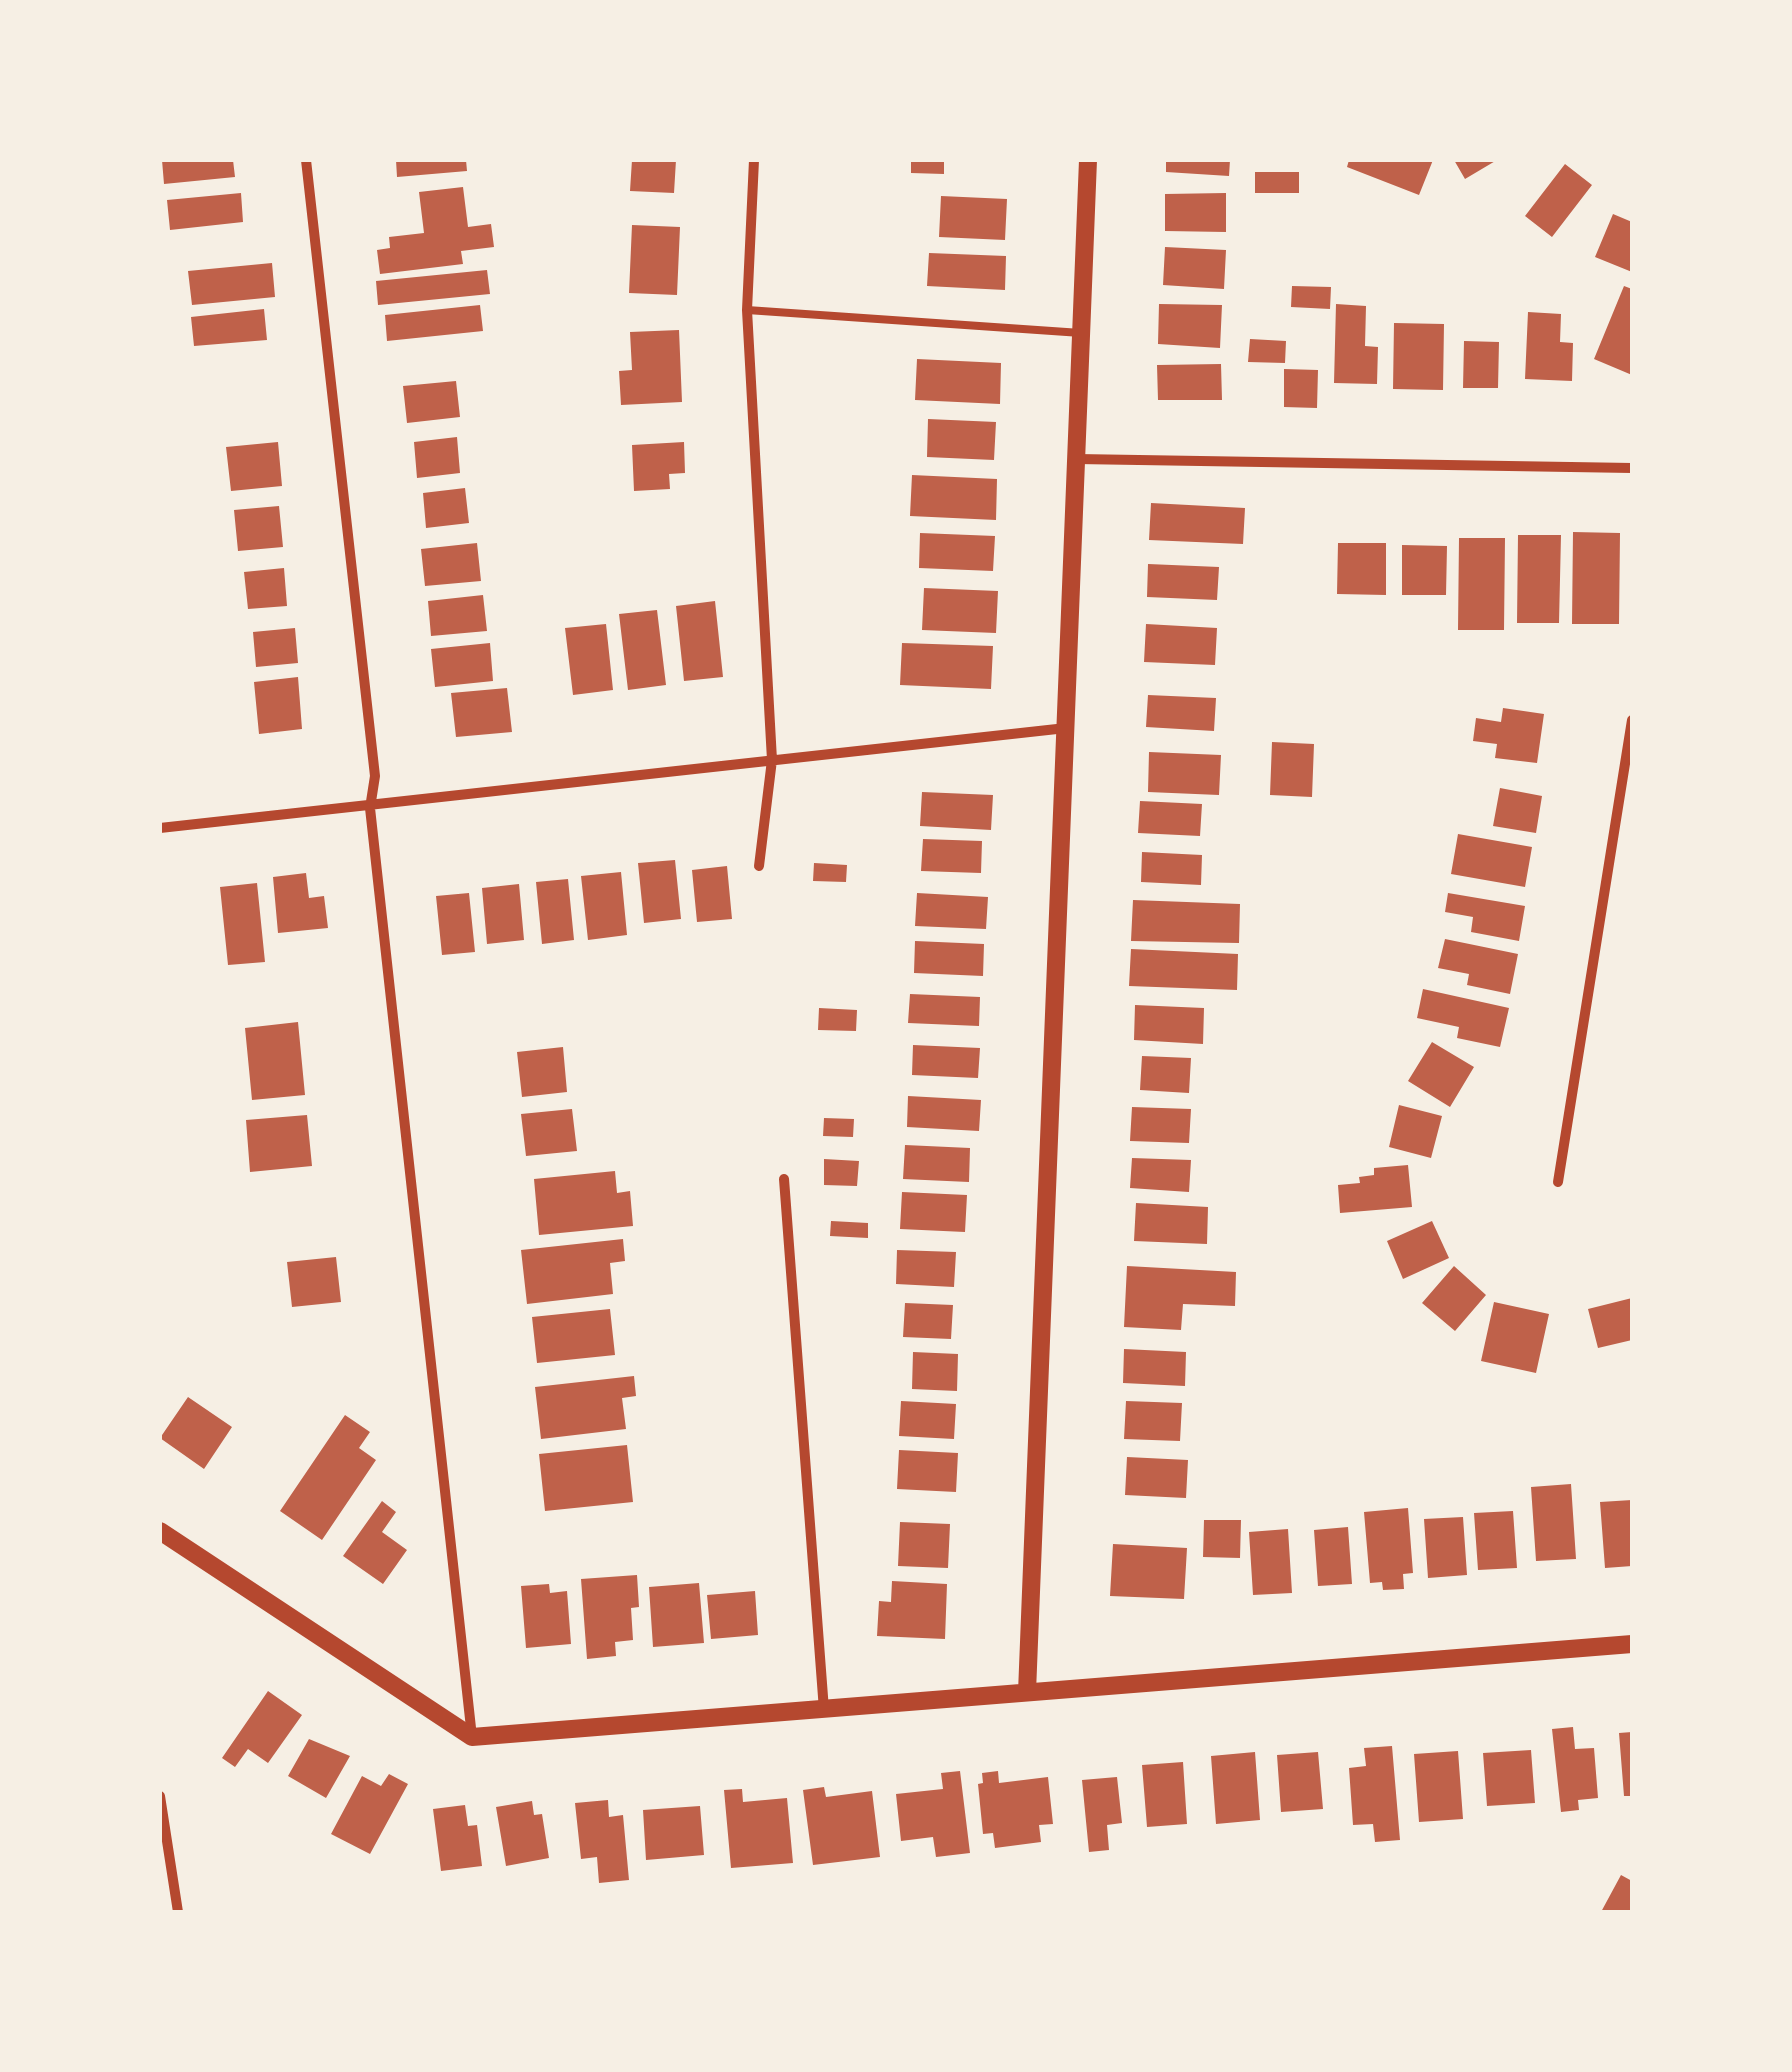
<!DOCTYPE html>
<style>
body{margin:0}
#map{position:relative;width:1792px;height:2072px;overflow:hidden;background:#f6efe4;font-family:Manrope,sans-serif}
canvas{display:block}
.frame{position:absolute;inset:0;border:162px solid #f6efe4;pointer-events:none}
</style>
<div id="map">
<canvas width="1792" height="2072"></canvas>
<div class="frame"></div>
</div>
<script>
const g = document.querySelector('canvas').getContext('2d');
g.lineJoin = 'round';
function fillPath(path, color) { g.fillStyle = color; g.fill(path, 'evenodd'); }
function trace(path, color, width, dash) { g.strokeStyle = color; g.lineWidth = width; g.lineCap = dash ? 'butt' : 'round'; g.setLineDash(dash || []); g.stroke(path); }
fillPath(new Path2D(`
 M162,160H233L235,177L164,184Z
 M396,160H466L467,171L397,177Z
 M632,160H676L674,193L630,191Z
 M911,160H944V174L911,173Z
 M1166,160H1230L1229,176L1166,172Z
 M1349,160H1433L1419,195L1347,167Z
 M1454,160H1497L1465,179Z
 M1565,164L1592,185L1552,237L1525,216Z
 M1255,172H1299V193H1255Z
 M463,187L468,227L491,224L494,247L461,251L463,264L380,274L377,250L390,248L389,237L424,233L419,192Z
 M241,193L243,222L170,230L167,200Z
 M1226,193V232L1165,231V194Z
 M941,196L1007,199L1005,240L939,237Z
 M1613,214L1632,222V272L1595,257Z
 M632,225L680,227L677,295L629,293Z
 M1165,247L1226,250L1224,289L1163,285Z
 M929,253L1006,256L1005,290L927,286Z
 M272,263L275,297L192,305L188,271Z
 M487,270L490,294L378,305L376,281Z
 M1292,286L1331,287L1330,309L1291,307Z
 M1624,286L1632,289V375L1594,359Z
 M1159,304L1222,305L1220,348L1158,344Z
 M1336,304L1366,306L1365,346L1378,347L1377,384L1334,383Z
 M480,305L483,331L387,341L385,315Z
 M264,309L267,340L194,346L191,317Z
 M1528,312L1561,314L1560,342L1573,343L1572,381L1525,379Z
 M1394,323L1444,324L1443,390L1393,389Z
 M679,330L682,402L621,405L619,371L632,370L630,332Z
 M1250,339L1286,341L1285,363L1248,362Z
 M1464,341L1499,342L1498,388H1463Z
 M917,359L1001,363L1000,404L915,400Z
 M1221,364L1222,400H1158L1157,365Z
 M1284,369L1318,370L1317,408L1284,407Z
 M456,381L460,417L407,423L403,386Z
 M928,419L996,422L994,460L927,457Z
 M457,437L460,473L417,478L414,442Z
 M278,442L282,486L231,491L226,447Z
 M684,442L685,473L669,474L670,489L634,491L632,445Z
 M912,475L997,479L996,520L910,516Z
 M465,488L469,523L426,528L423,493Z
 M1151,503L1245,508L1243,544L1149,540Z
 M279,506L283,547L238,551L234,510Z
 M1573,532L1620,533L1619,624H1572Z
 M920,533L995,536L993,571L919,568Z
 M1518,535H1561L1559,623H1517Z
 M1459,538H1505L1504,630H1458Z
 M477,543L481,581L425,586L421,549Z
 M1338,543H1386V595L1337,594Z
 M1402,545L1447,546L1446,595H1402Z
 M1148,564L1219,567L1217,600L1147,597Z
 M284,568L287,606L248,609L244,572Z
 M924,588L998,591L996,633L922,630Z
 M483,595L487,631L431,636L428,601Z
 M715,601L723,677L684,681L676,606Z
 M657,610L666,685L628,690L619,614Z
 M606,624L613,690L573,695L565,628Z
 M1146,624L1217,628L1215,665L1144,662Z
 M295,628L298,663L256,667L253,632Z
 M490,643L493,681L435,687L431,649Z
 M902,643L993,646L991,689L900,685Z
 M298,677L302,729L259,734L254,682Z
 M507,688L512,732L456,737L451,693Z
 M1148,695L1216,698L1214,731L1146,727Z
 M1503,708L1544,714L1537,763L1495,758L1497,744L1473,741L1476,718L1501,722Z
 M1272,742L1314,744L1312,797L1270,795Z
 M1149,752L1221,755L1219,795L1148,792Z
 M1500,788L1542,796L1536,833L1493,826Z
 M922,792L993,795L991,830L920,826Z
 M1140,801L1202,804L1200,836L1138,833Z
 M1458,834L1532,847L1525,887L1451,874Z
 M923,839L982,841L981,873L921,871Z
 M1142,852L1202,855L1201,885L1141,882Z
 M675,860L681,919L644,923L638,863Z
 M814,863L847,865L846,882L813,881Z
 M727,866L732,919L697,922L692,870Z
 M621,872L627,935L588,940L581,876Z
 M306,873L309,898L324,896L328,928L278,933L273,877Z
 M568,879L574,940L542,944L536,882Z
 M257,883L265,962L228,965L220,887Z
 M519,884L524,940L487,944L482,888Z
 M469,893L475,952L442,955L436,896Z
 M917,893L988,897L986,929L915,926Z
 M1448,893L1525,906L1519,941L1471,932L1473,917L1445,912Z
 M1133,900L1240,904L1239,943L1131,941Z
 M1445,939L1518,954L1510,994L1467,985L1469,974L1438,968Z
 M915,941L984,944L983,976L914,973Z
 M1131,949L1238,954L1237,990L1129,986Z
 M1423,989L1509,1008L1500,1047L1457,1038L1459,1027L1417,1018Z
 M910,994L980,997L979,1026L908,1023Z
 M1135,1005L1204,1008L1203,1044L1134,1040Z
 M819,1008L857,1010L856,1031L818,1030Z
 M298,1022L305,1095L252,1100L245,1028Z
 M1432,1042L1474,1067L1450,1107L1408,1081Z
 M913,1045L980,1048L978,1078L912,1075Z
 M563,1047L567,1092L522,1097L517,1052Z
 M1142,1056L1191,1058L1189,1093L1140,1090Z
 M908,1096L981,1100L979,1131L907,1127Z
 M1399,1105L1442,1116L1431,1158L1389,1147Z
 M1132,1107L1191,1109L1189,1143L1130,1141Z
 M572,1109L577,1151L526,1156L521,1114Z
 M307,1115L312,1166L250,1172L246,1120Z
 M824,1118L854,1119L853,1137L823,1136Z
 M905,1145L970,1148L969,1182L903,1179Z
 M1132,1158L1191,1160L1189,1192L1130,1188Z
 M824,1159L859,1161L857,1186L824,1185Z
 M1408,1165L1412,1207L1340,1213L1338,1185L1360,1183L1359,1177L1374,1175V1168Z
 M615,1171L617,1193L630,1191L633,1226L539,1235L534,1179Z
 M902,1192L967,1195L965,1232L900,1229Z
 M1136,1203L1208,1207L1207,1244L1134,1241Z
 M831,1221L868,1223V1238L830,1236Z
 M1432,1221L1449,1258L1403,1279L1387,1241Z
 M623,1239L625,1261L610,1263L613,1294L527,1304L521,1250Z
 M897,1250L956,1252L954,1287L896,1284Z
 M336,1257L341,1302L292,1307L287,1262Z
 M1127,1266L1236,1272L1235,1306L1183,1304L1181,1330L1124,1327Z
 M1454,1266L1486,1295L1455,1331L1422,1303Z
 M1632,1298V1340L1598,1348L1588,1309Z
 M1494,1302L1549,1314L1536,1373L1481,1361Z
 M905,1303L953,1305L951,1339L903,1337Z
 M610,1309L615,1355L537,1363L532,1317Z
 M1124,1349L1186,1352L1185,1386L1123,1383Z
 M913,1352L958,1354L957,1391L912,1389Z
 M634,1376L636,1396L622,1398L626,1429L541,1439L535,1387Z
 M188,1397L232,1427L204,1469L160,1438Z
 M901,1401L956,1404L954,1439L899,1436Z
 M1126,1401L1182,1403L1180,1441L1124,1439Z
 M345,1415L370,1432L359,1448L376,1460L322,1540L280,1511Z
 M627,1445L633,1502L545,1511L539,1454Z
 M899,1450L958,1453L956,1492L897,1489Z
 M1127,1457L1188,1460L1186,1498L1125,1495Z
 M1571,1484L1576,1559L1536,1561L1531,1487Z
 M1632,1500V1566L1605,1568L1600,1502Z
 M382,1501L396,1512L382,1532L407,1550L383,1584L343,1556Z
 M1408,1508L1413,1573L1403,1574L1404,1589L1383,1590L1382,1582L1370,1583L1364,1512Z
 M1513,1511L1517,1568L1478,1570L1474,1513Z
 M1463,1517L1467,1575L1428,1578L1424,1519Z
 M1204,1520H1241L1240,1558L1203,1557Z
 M900,1522L950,1524L948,1568L898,1566Z
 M1348,1527L1352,1584L1318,1586L1314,1530Z
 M1288,1529L1292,1593L1253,1595L1249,1532Z
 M1113,1544L1187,1548L1184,1599L1110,1596Z
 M637,1575L639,1607L631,1608L633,1640L615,1642L616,1656L587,1659L581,1579Z
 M892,1581L947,1584L945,1639L877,1636L879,1601L891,1602Z
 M699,1583L704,1643L653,1647L649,1587Z
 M549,1584L550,1593L567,1591L571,1644L526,1648L521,1586Z
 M755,1591L758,1635L711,1639L707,1595Z
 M268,1691L302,1715L268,1763L248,1749L235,1767L222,1758Z
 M1573,1727L1575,1749L1594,1748L1598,1798L1578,1800L1579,1810L1561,1812L1552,1729Z
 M1632,1732V1796H1624L1619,1733Z
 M309,1739L350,1756L326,1798L288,1776Z
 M1392,1746L1400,1840L1375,1842L1373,1824L1353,1825L1349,1768L1366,1766L1364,1748Z
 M1531,1750L1535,1803L1487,1806L1483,1753Z
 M1458,1751L1463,1819L1419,1822L1414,1754Z
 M1255,1752L1260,1820L1216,1824L1211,1756Z
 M1318,1752L1323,1809L1281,1812L1277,1755Z
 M1183,1762L1187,1824L1147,1827L1142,1765Z
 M960,1771L970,1853L936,1857L933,1837L901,1841L896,1794L943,1789L941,1773Z
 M998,1771L999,1783L1048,1777L1053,1824L1039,1825L1041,1842L995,1848L993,1833L983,1834L978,1784L983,1783L982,1773Z
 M389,1774L408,1784L370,1854L331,1834L362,1776L381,1786Z
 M1117,1777L1122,1823L1107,1825L1109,1850L1089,1852L1082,1780Z
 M824,1787L826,1797L872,1791L880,1857L813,1865L803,1790Z
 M742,1789L743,1802L787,1798L793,1863L731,1868L724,1790Z
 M608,1800L609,1817L623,1815L629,1880L599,1883L597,1857L581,1859L575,1803Z
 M532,1801L534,1815L542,1814L549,1858L506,1866L496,1807Z
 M465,1805L468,1826L477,1825L482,1866L441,1871L433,1809Z
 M700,1806L704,1855L646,1860L643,1810Z
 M1621,1875L1632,1881V1912H1601Z`), '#bf614a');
trace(new Path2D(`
 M747,310L1081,333`), '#b5482f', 8);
trace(new Path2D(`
 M306,160L375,776L370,808L472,1737
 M754,160L747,310L772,760L759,866
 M1077,459L1632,468
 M160,828L1066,728
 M784,1179L824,1710
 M1558,1182L1632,720
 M160,1796L178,1912`), '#b5482f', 10);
trace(new Path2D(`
 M160,1531L472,1737L1632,1644
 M1027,1692L1088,160`), '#b5482f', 18);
</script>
